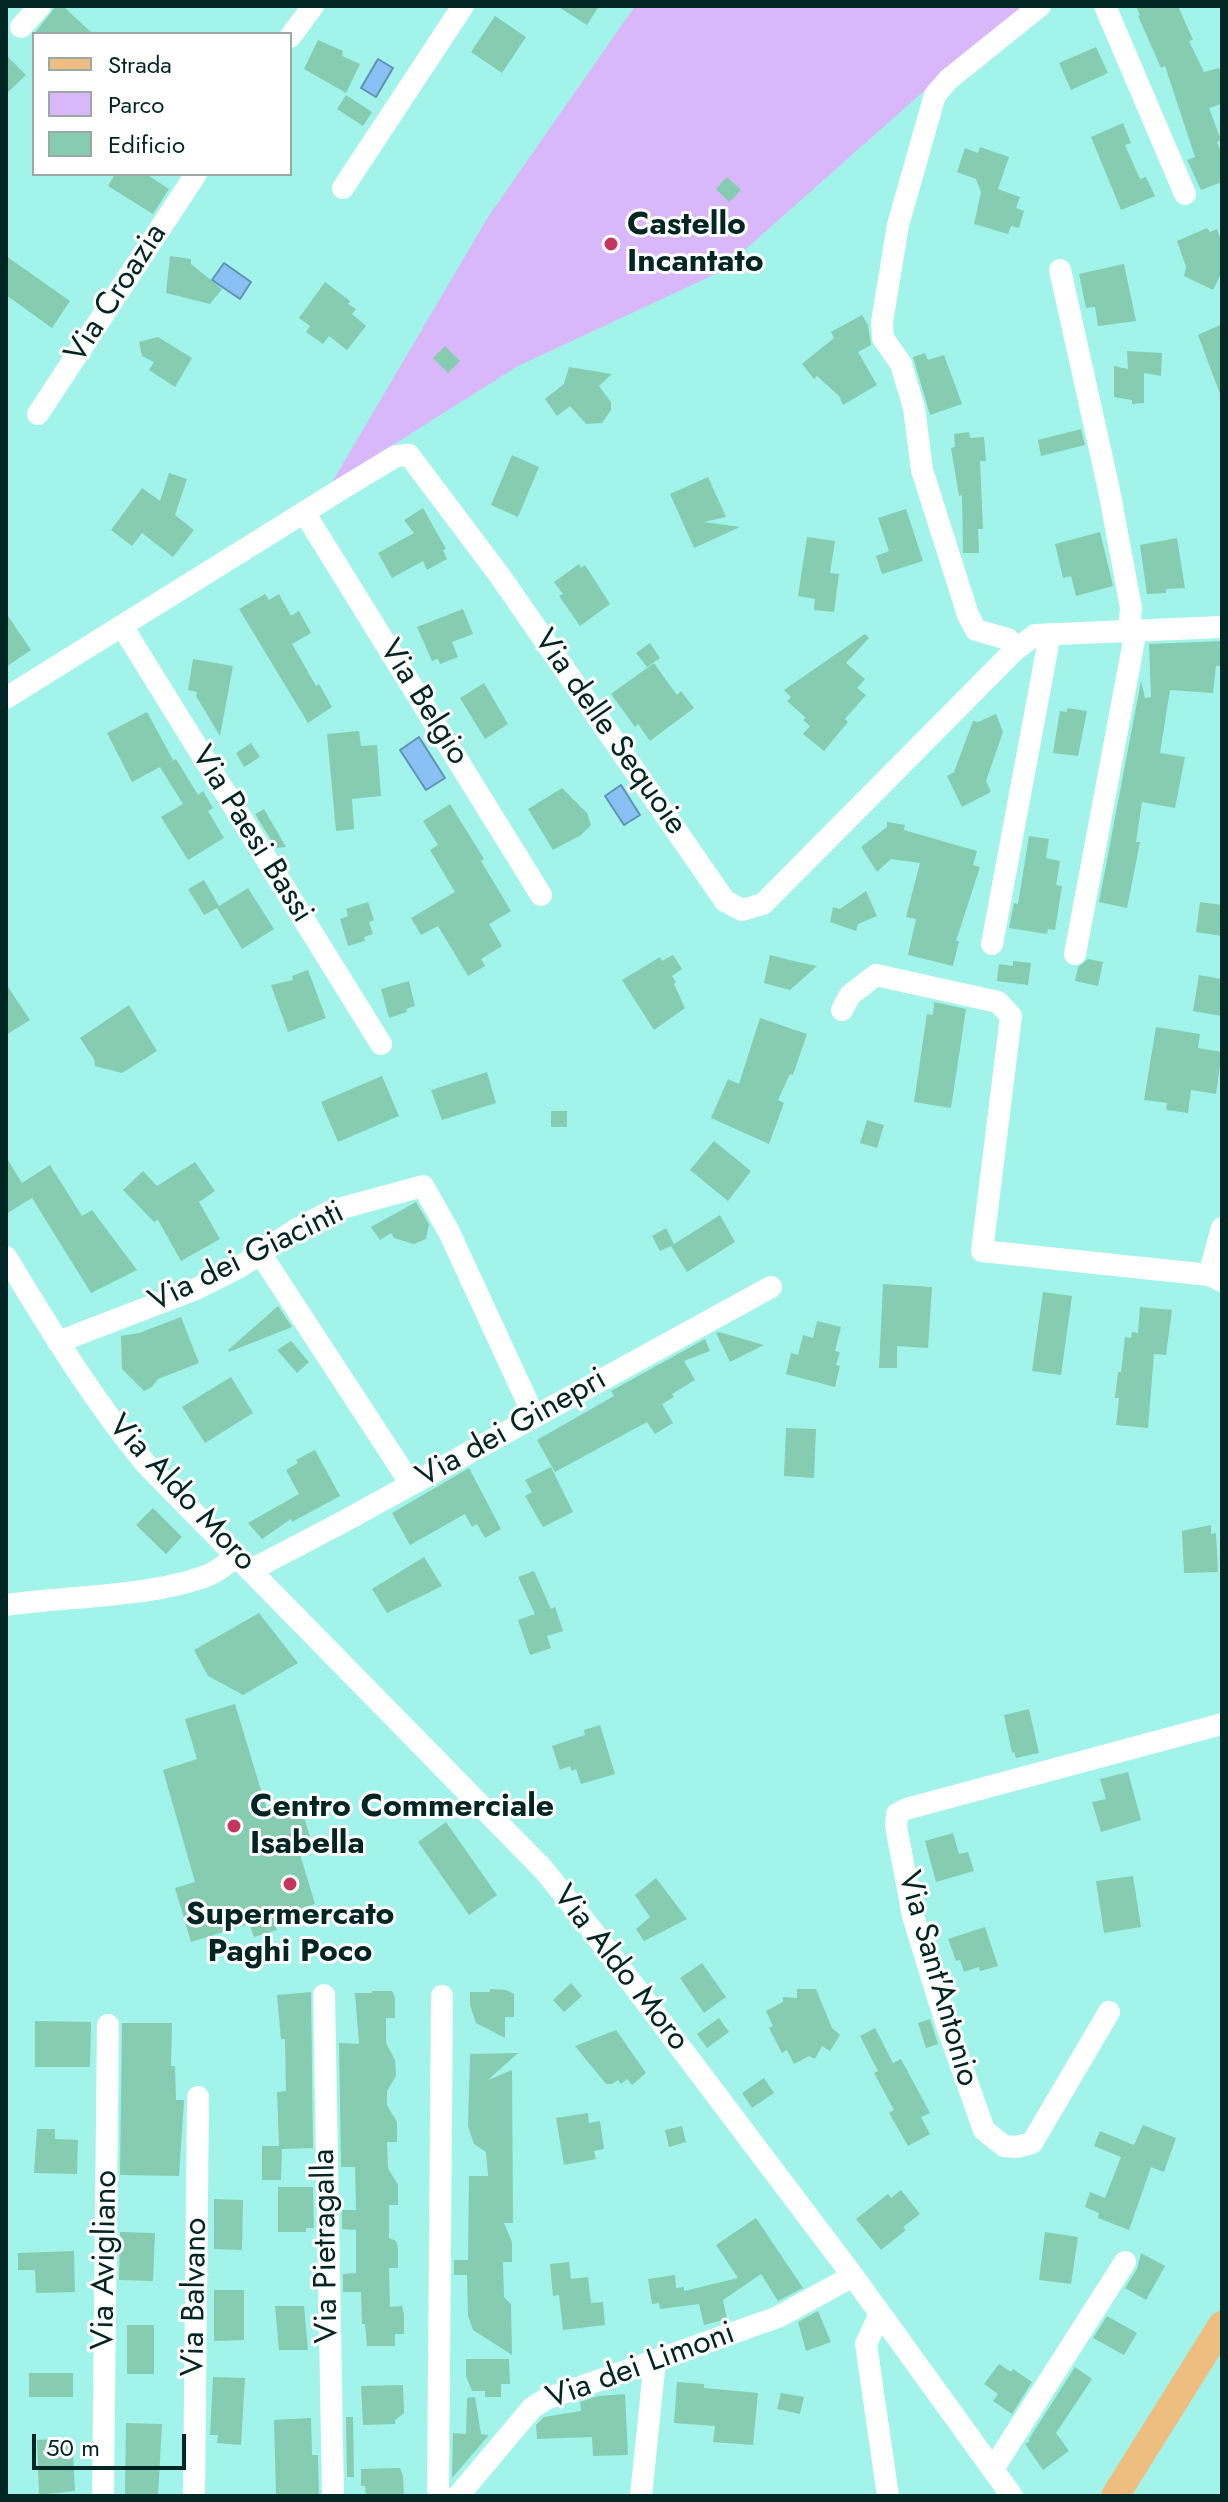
<!DOCTYPE html>
<style>
body{margin:0}
#map{position:relative;width:1228px;height:2502px;overflow:hidden;background:#a2f4eb;font-family:Jost,sans-serif}
canvas{display:block}
.frame{position:absolute;inset:0;border:8px solid #022623;pointer-events:none}
.legend{position:absolute;left:32px;top:32px;width:260px;height:144px;box-sizing:border-box;background:#fff;border:2px solid #9aa8a7;margin:0;padding:10px 14px;list-style:none;font-size:24px;color:#022623}
.legend li{display:flex;align-items:center;gap:16px;height:40px}
.legend b{width:40px;border:2px solid #9aa8a7}
.scale{position:absolute;left:32px;top:2434px;width:154px;height:36px;box-sizing:border-box;border:4px solid #022623;border-top:0;padding-left:10px;font-size:24px;line-height:28px;white-space:nowrap;color:#022623;-webkit-text-stroke:6px #fff;paint-order:stroke}
</style>
<div id="map">
<canvas width="1228" height="2502"></canvas>
<div class="frame"></div>
<ul class="legend">
<li><b style="height:10px;background:#eebe80"></b>Strada</li>
<li><b style="height:22px;background:#d9b8f9"></b>Parco</li>
<li><b style="height:22px;background:#86ccb0"></b>Edificio</li>
</ul>
<div class="scale">50 m</div>
</div>
<script>
const g = document.querySelector('canvas').getContext('2d');
g.lineJoin = 'round';
function fillPath(path, color) { g.fillStyle = color; g.fill(path, 'evenodd'); }
function trace(path, color, width, dash) { g.strokeStyle = color; g.lineWidth = width; g.lineCap = dash ? 'butt' : 'round'; g.setLineDash(dash || []); g.stroke(path); }
function drawText(font, color, halo, rows, align = 'center') {
  g.font = font + ' Jost,sans-serif'; g.lineWidth = 6; g.setLineDash([]); g.textBaseline = 'middle'; g.strokeStyle = halo; g.fillStyle = color; for (const [text, x, y, turn = 0] of rows) {
    g.save(); g.translate(x, y); g.rotate((+turn || 0) * Math.PI / 180); g.textAlign = isNaN(turn) ? turn : align; if (halo) g.strokeText(text, 0, 0); g.fillText(text, 0, 0); g.restore();
  }
}
fillPath(new Path2D(`
 M635,6H1028L924,91L720,272L518,366L331,484L488,217Z`), '#d9b8f9');
const water = new Path2D(`
 M378,59L393,68L376,97L361,88Z
 M224,263L251,282L240,299L212,280Z
 M419,737L445,778L426,790L400,750Z
 M621,785L640,815L624,825L605,796Z`);
fillPath(water, '#89c1f4');
trace(water, '#6092b5', 2);
fillPath(new Path2D(`
 M56,6H63L93,34H34Z
 M557,6H599L587,25Z
 M1136,6H1178L1193,40L1189,41L1204,72L1219,68L1222,76V104L1209,108L1221,140L1217,142L1222,154V182L1201,190L1187,160L1195,157L1165,66L1161,68L1138,16L1140,15Z
 M495,16L526,37L502,73L471,52Z
 M318,40L343,51L342,56L360,64L346,93L304,69Z
 M1096,47L1108,73L1071,90L1059,63Z
 M6,55L26,75L6,94Z
 M346,95L372,112L363,126L337,109Z
 M1123,123L1131,143L1125,145L1140,179L1146,177L1155,196L1121,210L1091,137Z
 M980,147L1009,157L998,189L1020,197L1016,208L1024,211L1019,228L1011,226L1008,234L974,224L981,192L976,179L957,172L965,148L978,153Z
 M115,174H146L169,189L153,214L108,186Z
 M727,177L741,190L729,202L716,189Z
 M1207,228L1210,232L1217,229L1222,243V272L1213,290L1184,276L1186,267L1177,241Z
 M6,256L70,301L52,328L6,295Z
 M170,256L191,259V264L222,289L210,304L166,293Z
 M1124,264L1136,321L1098,326L1095,307L1086,308L1079,274Z
 M325,282L350,301L348,304L356,309L352,314L366,326L347,350L329,336L323,344L306,332L310,326L299,318Z
 M862,315L868,325L871,345L858,352L877,385L843,405L839,396L817,376L814,379L802,364L834,338L831,332Z
 M1222,324V393L1220,394L1198,335Z
 M158,337L192,358L175,387L149,370L154,362L142,356L139,342Z
 M445,346L460,361L448,373L433,358Z
 M1127,351L1162,353L1161,376L1144,373V403L1132,404V400L1114,397V366L1128,369Z
 M925,353L928,360L944,355L962,404L930,415L913,357Z
 M569,367L612,374L599,386L611,402V410L602,423L586,424L570,406L557,416L545,399L564,384Z
 M1081,429L1085,445L1041,456L1038,440Z
 M969,432L970,438L984,437L986,461H980L983,529H978L979,553H963L962,495L959,496L951,448L955,447L954,434Z
 M512,455L539,467L518,517L491,505Z
 M169,473L187,479L175,515L194,530L173,557L142,533L132,546L111,530L142,488L160,501Z
 M708,477L726,517L704,522L740,527L694,548L670,494Z
 M423,508L446,549L443,550L447,559L427,570L423,561L392,578L378,553L414,533L404,520Z
 M906,509L923,561L882,574L876,556L889,551L878,518Z
 M1100,532L1113,586L1076,596L1071,576L1063,578L1055,544Z
 M807,537L835,541L830,573L839,574L834,612L814,610L815,599L798,596Z
 M1177,538L1185,588L1166,589V593L1147,594L1140,545Z
 M579,564L581,568L585,565L610,604L580,626L559,596L563,594L554,582Z
 M265,594L269,600L279,594L291,616L299,611L311,633L292,644L316,686L319,684L332,707L308,723L239,609Z
 M463,609L473,634L452,642L458,657L440,664L438,659L432,661L417,627Z
 M6,613L31,650L6,667Z
 M865,634L869,638L846,663L865,679L857,688L866,695L845,719L848,722L824,751L803,734L810,726L803,720L806,718L787,701L791,697L784,690Z
 M1222,641V666H1216L1213,693L1170,690L1160,753L1185,757L1175,808L1142,802L1136,842H1140L1127,908L1099,902L1141,681L1145,698L1151,697L1149,644Z
 M650,643L660,658L647,667L636,653Z
 M193,659L233,666L220,736L196,696L197,692L188,690Z
 M654,663L677,695L681,691L694,708L650,741L638,724L635,727L611,694Z
 M484,683L508,724L485,739L460,698Z
 M1067,708L1087,711L1078,756L1053,753L1060,711L1067,712Z
 M147,712L173,760L166,764L176,759L198,795L203,791L213,808L208,811L224,838L188,860L161,817L183,804L160,767L132,782L107,733Z
 M996,714L1003,732L986,781L991,792L962,807L947,776L954,772L973,721L978,722Z
 M359,731L361,746L377,745L381,796L352,799L354,829L336,831L327,734Z
 M251,743L260,757L244,767L236,753Z
 M562,788L587,813L591,825L581,835L553,850L528,809Z
 M450,804L484,859L481,861L511,911L489,924L502,946L481,959L485,966L468,976L438,926L421,935L411,918L455,892L430,850L438,845L423,821Z
 M264,809L286,847L276,848L255,814Z
 M887,822L905,825L904,830L977,851L973,865L980,867L956,941H959L953,966L908,955L916,919L906,917L920,863L891,859L877,872L861,847L887,827Z
 M1029,836L1049,839L1046,858L1060,861L1056,885L1062,886L1055,930L1048,929L1047,934L1009,928L1014,903L1018,904Z
 M204,880L219,906L248,888L274,929L242,949L217,908L204,915L188,889Z
 M866,891L877,916L858,924L856,931L830,922L833,907L840,909Z
 M368,902L374,920L369,922L373,934L364,937L365,941L348,946L340,919L348,916L346,909Z
 M1200,902L1222,905V936L1196,932Z
 M673,955L682,969L672,976L676,982L674,984L685,1008L654,1030L622,980L660,957L662,961Z
 M770,955L798,962L817,966L790,990L764,983Z
 M1088,959L1103,962L1098,986L1075,981L1078,967Z
 M1013,961L1031,963L1028,985L997,981L999,964L1013,966Z
 M308,970L326,1018L288,1032L271,985L293,980L292,976Z
 M1199,975L1222,979V1016L1193,1011Z
 M409,981L415,1006L406,1009L407,1012L389,1018L381,989Z
 M6,984L30,1020L6,1035Z
 M934,1002L966,1009L951,1108L914,1102L927,1014L933,1015Z
 M129,1005L157,1051L122,1073L95,1066L94,1059L80,1038Z
 M760,1018L807,1034L793,1075L790,1074L778,1100L784,1103L769,1144L711,1118L728,1079L739,1084Z
 M1156,1027L1200,1034L1198,1048L1222,1052L1216,1094L1191,1090L1188,1113L1166,1110L1167,1103L1144,1100Z
 M487,1072L496,1103L442,1120L431,1090Z
 M382,1076L399,1116L338,1142L321,1102Z
 M551,1111H567V1127H551Z
 M867,1120L884,1125L877,1148L860,1143Z
 M714,1141L751,1171L728,1201L690,1170Z
 M6,1157L22,1183L50,1165L82,1216L92,1210L137,1270L91,1293L32,1198L6,1214Z
 M195,1162L215,1191L199,1202L220,1239L181,1261L158,1220L154,1222L123,1190L143,1171L157,1186Z
 M416,1202L429,1224L426,1239L414,1244L394,1238L391,1233L380,1240L371,1227Z
 M720,1215L735,1242L687,1272L671,1246L673,1245L660,1251L652,1236L666,1228L674,1244Z
 M883,1284L932,1287L928,1348L897,1346V1368H879Z
 M1043,1292L1072,1296L1061,1375L1032,1371Z
 M278,1306L292,1327L229,1352L228,1350Z
 M1140,1307L1172,1310L1166,1355L1154,1354L1148,1428L1116,1425L1119,1398H1115L1118,1372H1121L1125,1337L1131,1338L1132,1332L1138,1333Z
 M181,1317L199,1363L158,1379L152,1387L144,1391L122,1369L121,1336L139,1333Z
 M817,1321L841,1327L835,1351L840,1352L836,1365L840,1366L835,1387L786,1374L791,1353L798,1355L803,1335L813,1338Z
 M719,1332L764,1345L730,1362L716,1333Z
 M705,1339L710,1351L684,1361L695,1380L672,1394L674,1397L662,1404L673,1423L655,1434L647,1422L555,1472L537,1440L614,1396L611,1391Z
 M291,1341L309,1362L297,1373L277,1350Z
 M231,1377L253,1413L205,1443L182,1407Z
 M786,1428L816,1429L814,1478L784,1476Z
 M315,1450L340,1496L292,1522L291,1519L262,1539L248,1523L299,1494L286,1470L298,1463L296,1460Z
 M551,1467L573,1512L543,1527L525,1496L532,1492L525,1480Z
 M469,1468L501,1529L485,1538L477,1524L472,1527L465,1514L410,1545L392,1513Z
 M153,1508L182,1537L166,1554L136,1525Z
 M1211,1525V1534L1216,1533L1218,1572L1184,1573L1182,1531Z
 M424,1557L442,1586L387,1613L372,1589Z
 M534,1571L551,1609L555,1607L563,1631L547,1636L551,1648L530,1655L518,1620L535,1614L518,1577Z
 M259,1613L298,1663L243,1695L208,1676L194,1650Z
 M235,1704L267,1810L299,1800L310,1837L296,1841L315,1904L273,1917L277,1930L254,1937L249,1924L191,1942L175,1888L195,1882L163,1770L197,1759L185,1719Z
 M1029,1709L1039,1753L1016,1758L1014,1752L1012,1753L1004,1715Z
 M600,1725L615,1774L581,1784L576,1769L572,1771L570,1766L560,1770L552,1746L585,1735L584,1730Z
 M1128,1772L1141,1820L1101,1832L1092,1802L1106,1799L1100,1779Z
 M446,1822L497,1895L469,1915L418,1842Z
 M953,1833L959,1854L968,1852L974,1871L936,1882L925,1841Z
 M1133,1876L1141,1927L1104,1933L1096,1881Z
 M656,1878L687,1919L644,1941L636,1929L650,1917L635,1895Z
 M985,1927L998,1966L980,1971L979,1967L964,1972L960,1960L956,1961L948,1939Z
 M702,1963L726,1997L704,2013L680,1978Z
 M571,1983L582,1996L564,2012L553,2000Z
 M490,1989L506,1990L514,1994V2017H505V2038L476,2023L470,2005V1992H490Z
 M797,1989H816L832,2028L840,2035L830,2051L822,2046L815,2059L809,2056L794,2064L787,2050L782,2053L769,2028L773,2026L766,2011L783,2002V1997L797,1998Z
 M372,1991H392L395,1998V2018H386V2043L395,2060L396,2076L387,2091V2105L397,2122V2142H387L388,2168L398,2185V2205H389V2238L396,2241L398,2248V2268H389L390,2307L402,2306L404,2314V2334H395V2346H367L365,2324H362L361,2292H343V2274L356,2273V2230L342,2229V2210H356L355,2167H341L339,2043L359,2044L355,1993H372Z
 M311,1992L313,2148L282,2149L281,2180H262V2146H279L277,2092L286,2091L285,2039H281L277,1995Z
 M719,2018L729,2032L707,2048L697,2034Z
 M930,2019L938,2044L926,2048L918,2023Z
 M35,2021L91,2022L90,2067H35Z
 M122,2023H172L171,2066H175L176,2100H184L179,2176L120,2175Z
 M875,2028L893,2063L901,2059L930,2113L921,2117L930,2134L908,2146L889,2113L894,2110L874,2073L878,2071L860,2036Z
 M616,2030L646,2073L632,2085L627,2079L621,2084L618,2080L612,2084H606L575,2046Z
 M518,2053L488,2080L512,2070L513,2223H504L512,2242V2262H503L504,2297L511,2304L512,2355L473,2330L468,2316L467,2275H454V2260H468L469,2176H488L486,2152L474,2144L468,2126L470,2054Z
 M764,2078L774,2093L752,2108L742,2093Z
 M588,2113L589,2123L600,2121L604,2149L594,2151L596,2159L564,2165L556,2118Z
 M1143,2125L1176,2138L1164,2172L1151,2167L1129,2230L1098,2218L1099,2213L1085,2207L1090,2192L1105,2198L1121,2157L1094,2146L1100,2131L1134,2145Z
 M682,2126L686,2142L669,2147L665,2130Z
 M37,2129H55V2139L78,2140L77,2174L34,2173Z
 M278,2187H313L314,2228H306V2232H278Z
 M901,2190L920,2214L903,2227L906,2230L881,2250L856,2219L888,2194L891,2198Z
 M214,2199L243,2200L242,2250L214,2249Z
 M756,2218L803,2288L778,2301L761,2274L723,2300L727,2319L704,2325L699,2304L660,2309L659,2303L652,2304L648,2279L675,2275L676,2288L684,2287V2291L738,2278L716,2245Z
 M120,2232L155,2233L153,2281L119,2280Z
 M1045,2232L1078,2237L1071,2284L1039,2280Z
 M74,2251L75,2292L36,2293L35,2270H18V2253Z
 M1141,2253L1165,2266L1146,2300L1125,2288L1137,2269Z
 M569,2262L571,2279L588,2277L591,2303L603,2302L605,2325L563,2330L559,2295L553,2296L550,2264Z
 M214,2290H244V2340L214,2341Z
 M275,2306H304L308,2350H279Z
 M818,2311L831,2342L806,2351L798,2322Z
 M1107,2316L1137,2333L1124,2355L1093,2338Z
 M127,2325H154V2374H127Z
 M466,2359H509L510,2384H501V2397H485V2391H472L466,2376Z
 M999,2364L1011,2372L1013,2369L1032,2382L1012,2414L993,2401L998,2394L984,2384Z
 M1075,2367L1092,2379L1056,2433L1069,2451L1043,2470L1025,2444L1030,2441L1029,2439Z
 M29,2373H73V2397H29Z
 M213,2377L245,2378L241,2445L217,2443L218,2435H210Z
 M677,2382L704,2384V2388L758,2393L753,2445L713,2442L715,2426L674,2423Z
 M403,2385L404,2413L395,2420V2424L363,2425L361,2386Z
 M781,2393L804,2397L800,2414L777,2409Z
 M625,2394L628,2455L593,2456L592,2437L537,2439L536,2425L544,2417L581,2411L580,2402L598,2396Z
 M475,2397L481,2434L489,2435L452,2478L453,2433L466,2434L467,2398Z
 M346,2417H353L354,2477H347Z
 M311,2418L312,2455H318L319,2496H276L274,2420Z
 M126,2423L162,2424L158,2496H125Z
 M67,2438L69,2451L73,2450L75,2491L39,2495L37,2440Z
 M400,2468L403,2476L404,2495L366,2496L365,2486H361V2469Z`), '#86ccb0');
trace(new Path2D(`
 M1105,6L1185,194
 M21,27L40,6
 M290,37L313,6
 M343,188L463,6
 M1060,270L1109,490L1131,608L1129,630
 M38,414L196,174
 M304,512L541,895
 M122,626L381,1044
 M1015,650L1008,639L976,630L968,615L922,470L914,408L901,364L883,338L882,322L898,225L935,95L949,79L1040,6
 M6,698L348,485L396,456L409,455L500,576L725,901L742,910L763,904L1015,650L1035,635L1222,627
 M992,944L1050,634
 M1075,954L1136,630
 M842,1010L850,995L876,975L998,1002L1011,1016L982,1251L1209,1275L1222,1281
 M260,1253L411,1484
 M6,1257C50,1329 92,1399 146,1464L544,1870L591,1929L853,2276L1012,2496
 M1209,1275L1222,1228
 M58,1342L196,1289L238,1268L297,1229L331,1211L423,1186L449,1232L534,1416
 M251,1570L339,1524L771,1287
 M6,1605C67,1596 156,1597 211,1574C220,1569 229,1562 237,1557
 M324,1995L333,2496
 M1109,2012L1032,2143L1016,2147L1004,2146L984,2130L945,2020L913,1916L896,1826L897,1814L906,1809L1222,1724
 M880,2314L866,2344L888,2496
 M993,2469L1125,2262
 M103,2496L108,2025
 M194,2496L198,2097
 M440,2496L438,2489L442,1996
 M458,2496L532,2408L546,2399L778,2317L853,2276
 M641,2496L655,2360`), '#fff', 22);
trace(new Path2D(`
 M1115,2496L1222,2325`), '#eebe80', 28);
for (const [x, y, r, color] of [
 [611,244,8,"#c43560"],
 [234,1826,8,"#c43560"],
 [290,1884,8,"#c43560"]
]) { const dot = new Path2D(); dot.arc(x, y, r, 0, 2 * Math.PI); g.fillStyle = color; g.fill(dot); trace(dot, '#fff', 3); }
drawText('bold 32px', '#022623', '#fff', [
 ["Castello",627,226],
 ["Incantato",627,263],
 ["Centro Commerciale",250,1808],
 ["Isabella",250,1845],
 ["Supermercato",290,1916,"center"],
 ["Paghi Poco",290,1953,"center"]
], 'left');
drawText('32px', '#022623', '#fff', [
 ["Via Croazia",117,294,-57],
 ["Via Belgio",423,703,58],
 ["Via delle Sequoie",609,733,55],
 ["Via Paesi Bassi",251,835,58],
 ["Via dei Giacinti",247,1258,-26],
 ["Via dei Ginepri",512,1429,-29],
 ["Via Aldo Moro",181,1494,47],
 ["Via Aldo Moro",620,1969,52],
 ["Via Sant'Antonio",937,1979,74],
 ["Via Pietragalla",327,2246,-91],
 ["Via Avigliano",106,2260,-89],
 ["Via Balvano",196,2297,-89],
 ["Via dei Limoni",641,2367,-20]
]);
</script>
